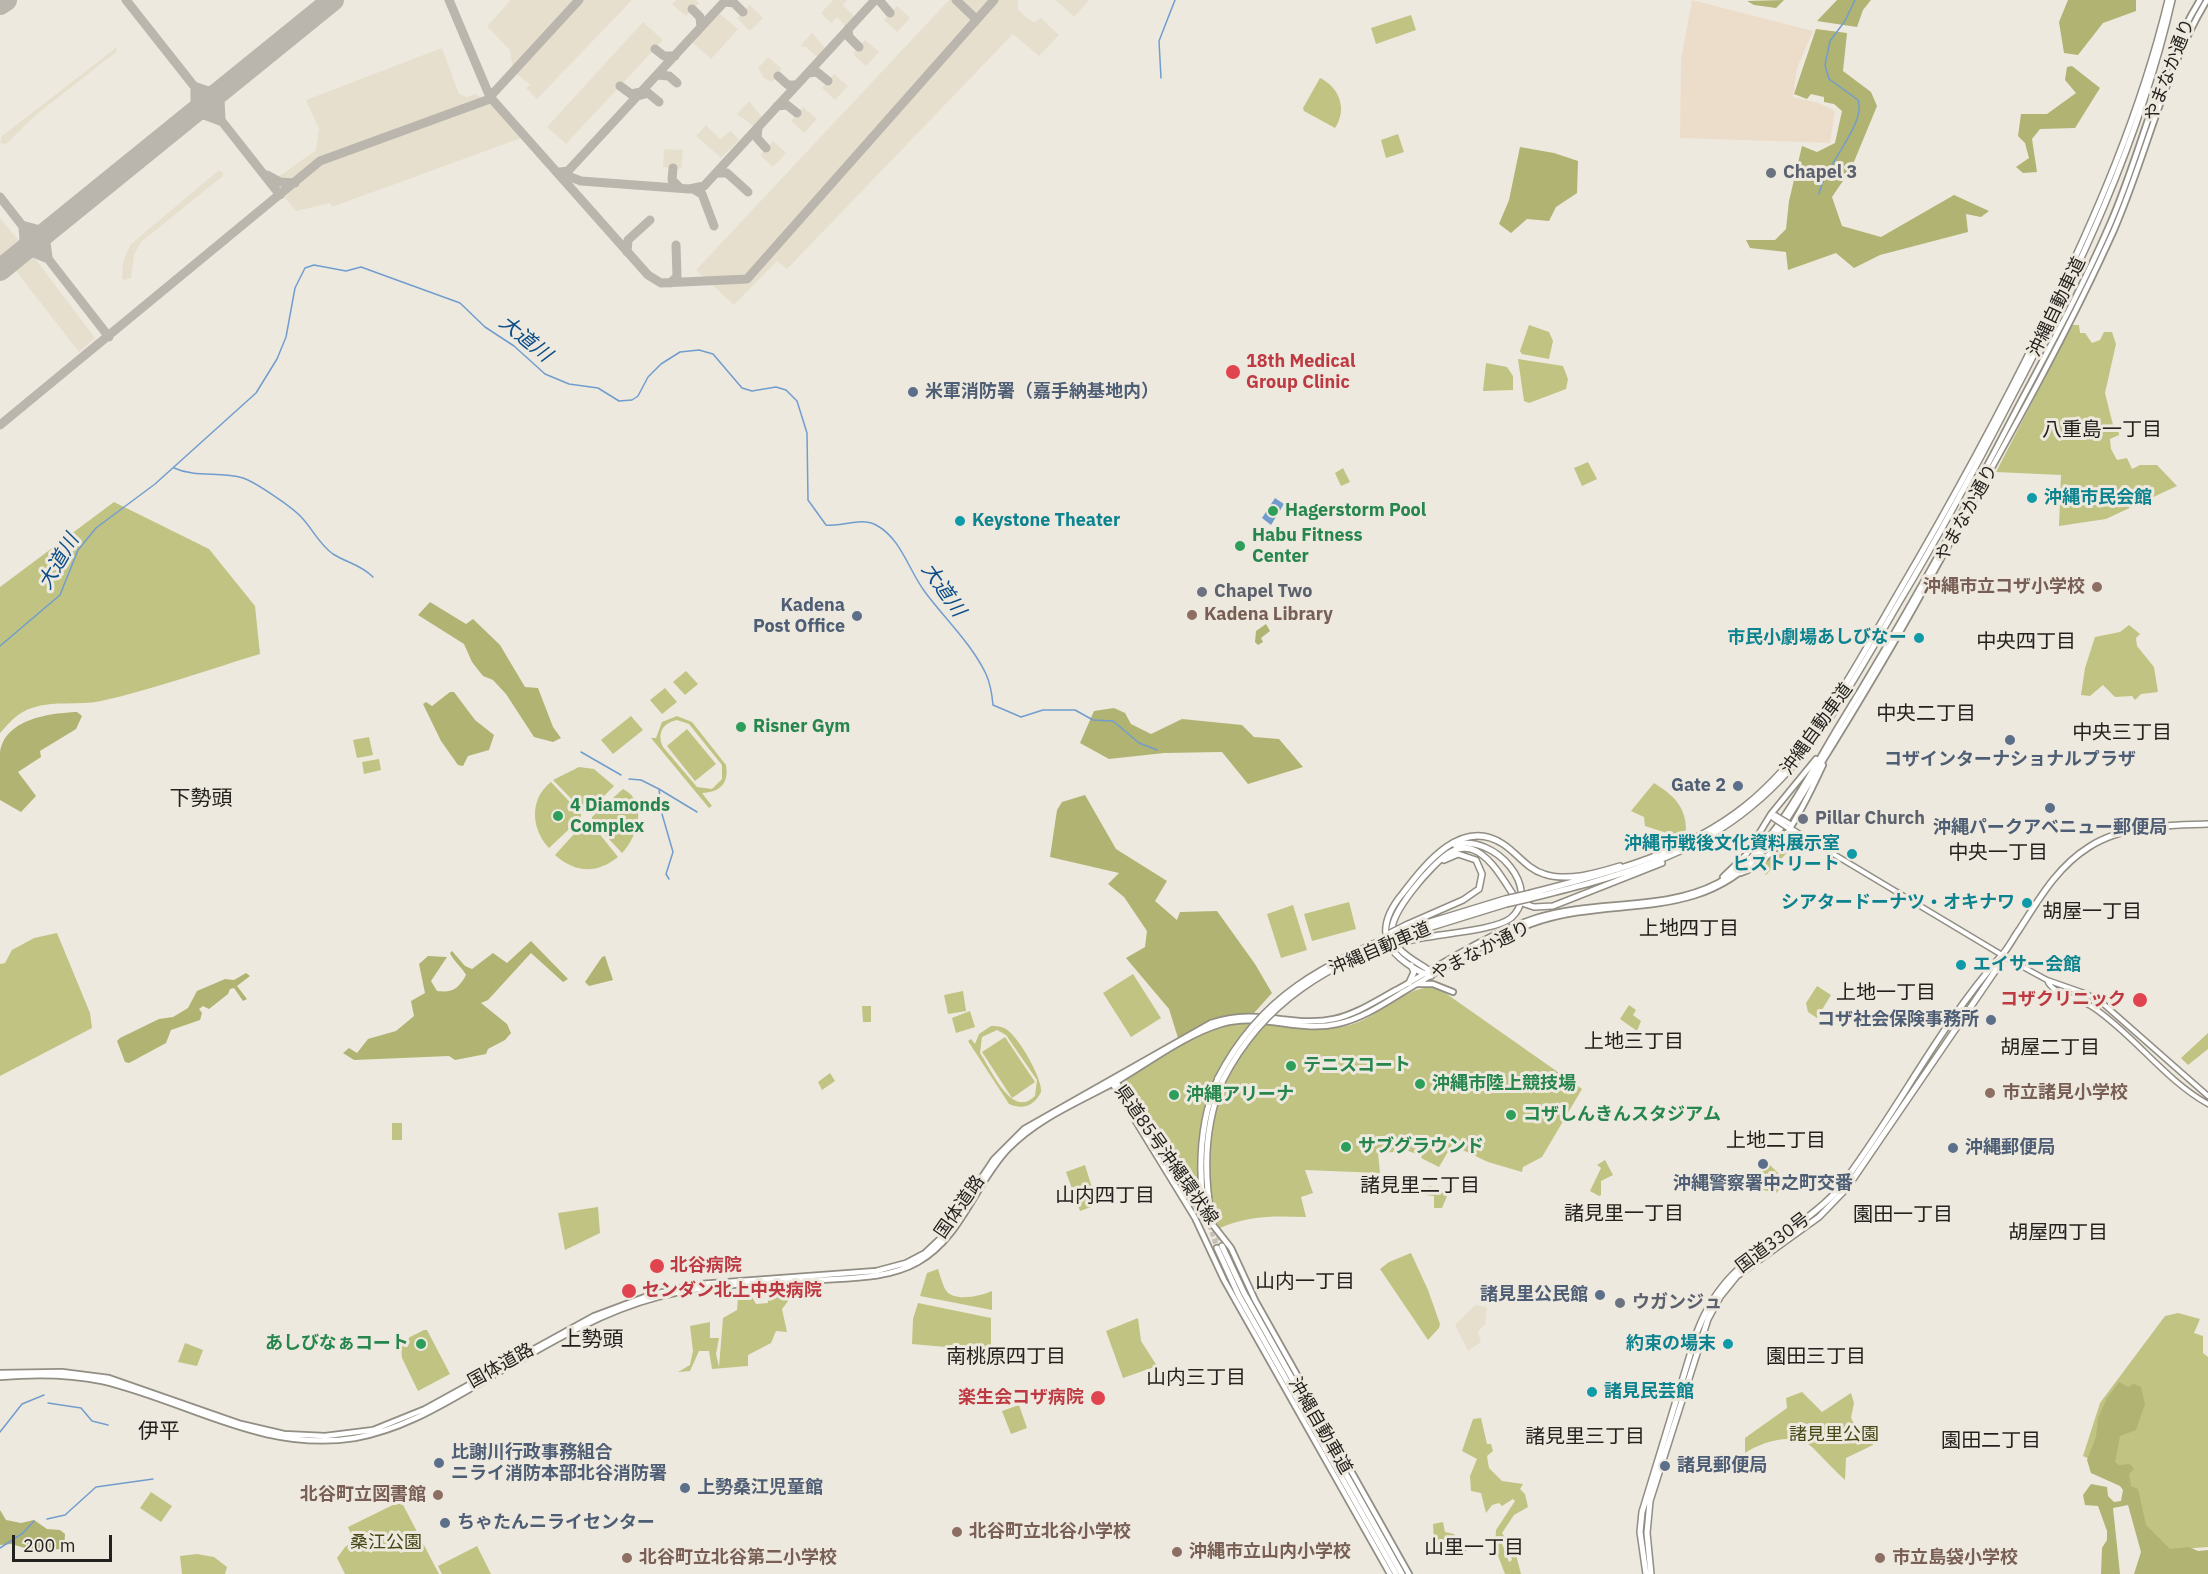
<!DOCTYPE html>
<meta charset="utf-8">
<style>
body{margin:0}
#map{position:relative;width:2208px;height:1574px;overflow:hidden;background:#eee9df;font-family:"IBM Plex Sans",sans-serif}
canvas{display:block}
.scale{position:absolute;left:12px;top:1535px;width:100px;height:27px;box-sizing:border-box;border:3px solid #24221e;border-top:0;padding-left:8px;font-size:18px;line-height:21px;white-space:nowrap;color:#24221e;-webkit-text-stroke:4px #eee9df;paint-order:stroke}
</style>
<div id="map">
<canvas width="2208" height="1574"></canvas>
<div class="scale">200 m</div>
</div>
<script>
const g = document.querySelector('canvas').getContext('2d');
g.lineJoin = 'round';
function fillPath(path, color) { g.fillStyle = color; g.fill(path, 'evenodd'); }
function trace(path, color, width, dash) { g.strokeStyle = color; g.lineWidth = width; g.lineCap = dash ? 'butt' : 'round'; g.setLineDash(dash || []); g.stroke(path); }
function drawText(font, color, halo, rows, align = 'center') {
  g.font = font + ' "IBM Plex Sans","Noto Sans JP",sans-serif'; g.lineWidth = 6; g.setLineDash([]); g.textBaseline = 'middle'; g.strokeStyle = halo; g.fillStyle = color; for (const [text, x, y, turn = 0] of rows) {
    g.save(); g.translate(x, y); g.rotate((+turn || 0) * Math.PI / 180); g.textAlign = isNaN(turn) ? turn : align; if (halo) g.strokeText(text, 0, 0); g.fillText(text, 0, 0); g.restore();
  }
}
fillPath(new Path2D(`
 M511,0H632L537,99L526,88L530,85L513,71L510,50L487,26Z
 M676,0H696L699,3L686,16L672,4Z
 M833,0H847L843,5L855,17L846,27L837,17L831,23L821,13Z
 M949,0H1018V10L1028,19L1034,22L1041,18L1059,35L1039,56L1013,34L787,269L777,261L734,305L696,270Z
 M1056,0H1089L1074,17Z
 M750,5L763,18L750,31L737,18Z
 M897,6L910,18L897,32L884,20Z
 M719,13L738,29L711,59L692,42Z
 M643,22L663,40L566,144L547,127Z
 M812,33L826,49L818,58L806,47L800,46Z
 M865,40L879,52L866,66L853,54Z
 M117,47L116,52L37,114L6,144L0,143L2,136Z
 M442,48L459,94L467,97L475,94L487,100L521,138L332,207L330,203L296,211L271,182L316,150L319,129L306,100Z
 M768,57L782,69L772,82L764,78L758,68Z
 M834,74L848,86L835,100L822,88Z
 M749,101L763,118L755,127L737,114Z
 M803,107L817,119L804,133L791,121Z
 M706,125L720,139L731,131L739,140L721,158L696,136Z
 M773,141L786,153L773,167L760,155Z
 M664,149L683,150L681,169L663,167Z
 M219,170L223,172V176L141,242L134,255L131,278L124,280L122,278L123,262L130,245Z
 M0,218L19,241L0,256Z
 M34,257L95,338L79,352L16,271Z
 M1475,1305L1487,1307L1485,1324L1478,1332L1481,1342L1468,1351L1455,1325Z`), '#e6dfcd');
fillPath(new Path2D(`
 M1692,0L1813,31L1797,68L1793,97L1819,103L1835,111L1830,143L1680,138L1681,59Z`), '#ecddcb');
fillPath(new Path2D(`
 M1411,15L1416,30L1376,44L1371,28Z
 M1320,78C1339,87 1348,109 1335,128L1304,111L1303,108Z
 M1398,134L1404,152L1386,158L1381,140Z
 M1529,325L1549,332L1553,341L1549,359L1522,354L1520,351Z
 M2072,325H2079L2080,333H2085L2092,343L2100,340L2104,332H2112L2116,344L2105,393L2113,425H2118L2119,435L2110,439L2111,449L2117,460L2127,458L2132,469L2140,465H2157L2177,486L2106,519L2059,526L2061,475L1996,472Z
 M1518,359L1563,366L1568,379L1566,389L1529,403L1524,401Z
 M1486,363L1507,367L1513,376V390L1483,391Z
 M1588,462L1597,479L1582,486L1574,468Z
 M1343,468L1350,482L1341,486L1335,473Z
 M114,502L209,549L255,606L260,654C207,670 155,689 101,701C78,706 55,700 32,708C18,712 9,723 0,733V587Z
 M2129,625L2140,634L2136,638L2137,646L2154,667L2158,692L2141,694L2135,700L2132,696L2115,697L2103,685L2090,696L2081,695L2085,668L2095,637L2120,632Z
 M686,671L698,684L685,695L673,682Z
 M665,688L677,702L662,714L650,700Z
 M631,716L643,730L613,754L601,740Z
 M677,716L692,722L726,765C729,784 720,792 702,793L712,806L709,808L651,738H656L662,722ZM677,720L689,724L722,765V779L712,789L697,787L663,747C657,734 662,723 677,720Z
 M687,729L716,764L695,781L667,746Z
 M369,737L373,755L357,758L353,740Z
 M379,759L381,770L364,774L362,762Z
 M579,767L594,769L614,786L589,811H583L553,780Z
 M551,782L581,814V818L549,848C531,829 529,799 551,782Z
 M1654,783C1673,795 1686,806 1686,830L1676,836L1645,826L1644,817L1631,811Z
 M623,789C649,802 637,838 622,853L592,821V817Z
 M590,822L618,857C597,874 575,873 555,855L583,824Z
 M1791,836L1799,840L1766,875L1760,868Z
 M1349,902L1356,929L1312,941L1304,914Z
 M1293,905L1307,950L1281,958L1267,914Z
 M57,933L90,1013L92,1028L0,1076V964L5,963L12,950L34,938Z
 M1133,974L1161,1018L1131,1037L1103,993Z
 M1817,986L1831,995L1817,1018L1808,1012L1806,1003Z
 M1431,987L1441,990L1582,1089L1542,1157L1523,1167L1522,1172L1488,1162L1452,1145L1439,1167L1421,1158L1422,1156L1395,1146L1394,1152L1378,1153L1380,1173L1305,1170L1313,1193L1301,1197L1306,1217C1275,1216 1249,1215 1220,1228L1125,1088L1127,1077C1163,1057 1207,1022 1251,1023C1284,1023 1317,1035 1350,1025C1379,1017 1401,989 1431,987Z
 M963,991L966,1011L948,1014L944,995Z
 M1629,1005L1636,1010L1633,1015L1641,1021L1637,1031L1620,1019Z
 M862,1006H871V1022H863Z
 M970,1011L975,1027L956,1033L952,1018Z
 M991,1026C996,1026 1001,1026 1006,1029C1018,1036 1043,1079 1041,1092C1034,1106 1023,1110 1009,1104L968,1041L971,1039L975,1044L979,1034ZM997,1030L1006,1035L1037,1080L1035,1096C1012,1120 991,1069 980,1053L982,1037Z
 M2208,1033V1049L2188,1065L2181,1058Z
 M1005,1037L1035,1082L1012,1098L982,1052Z
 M830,1073L835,1081L822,1090L818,1082Z
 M392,1123H402V1140H392Z
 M1605,1160L1613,1175L1601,1181V1195L1599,1196L1590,1191L1601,1168L1597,1165Z
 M1085,1165L1093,1191L1091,1207L1080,1211L1066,1172Z
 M1770,1165L1788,1183L1776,1193L1763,1190L1759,1179L1762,1171Z
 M1430,1186L1448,1194L1442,1208H1434V1196L1426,1195L1427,1188Z
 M598,1207L600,1233L565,1250L558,1213Z
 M1411,1253L1428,1290L1440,1324L1439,1328L1428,1340L1380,1269L1389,1262Z
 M938,1269C940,1275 942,1283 945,1289C953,1303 980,1296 992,1291V1310L920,1296L927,1273Z
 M779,1290L792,1296L782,1309L787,1332L776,1331L771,1343L748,1355V1366L712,1369L709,1351H699L690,1371L678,1372L690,1365L693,1351L690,1326L710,1322V1338H719L716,1354L719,1367L723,1318L737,1310L738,1298L745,1293L752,1297L756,1304L768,1303V1291Z
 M918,1303L991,1318V1347L980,1350L912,1344L913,1319Z
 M2178,1313L2200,1319L2194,1333L2203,1336V1353L2208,1357V1547L2167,1550L2145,1535L2124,1475L2083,1456L2100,1403L2165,1316Z
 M1138,1318L1141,1341L1157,1366L1123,1378L1106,1331Z
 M424,1330H427L450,1374L418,1391L402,1358L401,1348L410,1337Z
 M185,1343L203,1350L197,1366L178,1362Z
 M1802,1392L1822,1412L1851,1393L1854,1403L1851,1418L1860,1435L1872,1429L1873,1445L1846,1458L1845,1480C1834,1470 1825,1460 1815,1450C1798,1430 1763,1441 1745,1453V1438L1787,1408L1786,1398Z
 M1019,1405L1027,1428L1011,1434L1002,1411Z
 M1481,1418L1487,1444H1491L1493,1451L1487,1456L1489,1468L1502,1481L1523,1484L1520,1489L1525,1494L1528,1507L1514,1515L1502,1533L1506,1539L1501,1541L1509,1562L1512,1560L1510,1553L1515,1551L1521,1574H1505L1495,1548L1496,1530L1515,1501L1513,1499L1502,1506L1499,1503L1492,1505L1486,1513L1481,1493L1471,1491L1470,1476L1477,1459L1462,1451L1473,1419Z
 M151,1492L172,1506L161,1522L140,1508Z
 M401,1501L439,1574H345L337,1558L345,1547L354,1541L348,1527Z
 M1443,1522L1445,1532L1454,1534L1467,1550L1459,1556L1450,1547L1434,1541L1433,1524Z
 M477,1546L491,1574H442L438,1566Z
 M197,1554L214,1557L227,1567L225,1574H182L180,1556Z`), '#c0c382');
fillPath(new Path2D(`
 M1784,0L1776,8L1754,5L1747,1Z
 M1837,0H1871L1863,10L1857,27L1817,21Z
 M2068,0H2136V11L2103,23L2078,55L2064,53L2059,22Z
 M1816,29L1847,33L1843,71L1871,92L1877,106L1851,169L1832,197L1842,226L1881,237L1954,195L1989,211L1981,217L1966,214L1968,232L1880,255L1854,268L1836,253L1788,270L1786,252L1750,248L1746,240H1775L1786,229L1789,201L1802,146L1817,152L1835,143L1842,111L1834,104L1824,102V97L1811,94L1807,99L1794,94Z
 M2072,66L2100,88L2075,128L2040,129L2032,139L2037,172L2023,173L2016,167L2029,158L2025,143L2018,136L2021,114H2047L2076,93L2065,80L2067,67Z
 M1520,147L1554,153L1578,161L1577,193L1556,207L1549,221L1527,219L1511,233L1499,224L1509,200Z
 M430,602L466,624L473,619L500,645L525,687L538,688L553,727L561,738L553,742L534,737L506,694L493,680L483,676L472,662L464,644L418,615Z
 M1266,624L1270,631L1261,638L1263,642L1258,645L1255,642L1256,631Z
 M450,692H454L475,720L494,735L489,750L468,756L463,766L458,765L441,741L423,704L426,702L432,706Z
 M1114,708L1125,713L1131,724L1151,734L1182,719L1242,725L1254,737L1279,739L1303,767L1248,784L1222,752L1164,753L1109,759L1080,743L1094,711Z
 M77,712L82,716L76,729L40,751L41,757L18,772L36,796L21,812L0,800C0,785 0,768 0,753C4,719 50,713 77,712Z
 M1085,795L1116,849L1167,881L1155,901L1177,920L1180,912L1217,911L1255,964L1272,993L1254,1013L1230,1015L1178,1038L1169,1009L1126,958L1145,947L1147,931L1124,897L1108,884L1119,873L1050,857L1057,810L1062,802Z
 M531,941L568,979L563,982L531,953L488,1000L481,1003L507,1024L511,1033L505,1040L488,1049L486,1054L455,1060L449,1056L354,1060L343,1053L349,1048L357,1053L368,1039L396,1031L414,1016L411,1001L425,993L419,964L428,956L447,957L431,981L437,991C453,993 459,988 466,975C461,966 454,962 450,953L452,951L465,966L472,969L493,953L507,963Z
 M605,956L613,980L589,986L585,982L602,957Z
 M246,973L250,976L237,986L247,999L243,1001L234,988L230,989L228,994L209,1009L203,1006L199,1009L202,1013L200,1020L171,1030L166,1043L129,1063L125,1062L117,1041L120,1038L159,1019L173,1017L188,1008L197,991L225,979L234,980Z
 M2119,1382L2128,1387L2134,1384L2141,1387L2145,1404L2136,1430L2120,1436L2115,1462L2119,1465L2130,1464L2134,1469L2129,1474L2131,1486L2138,1489L2146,1525L2170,1549L2189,1547L2198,1551L2208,1550V1574H2134L2141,1552L2128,1505L2113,1508L2120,1574H2101L2102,1548L2107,1540V1531L2098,1506L2085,1505L2083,1495L2091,1484L2107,1487L2108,1496L2114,1502L2121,1501L2123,1490L2120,1486L2091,1473L2087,1460L2096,1437L2098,1418L2107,1398Z
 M0,1510L6,1520L21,1523L34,1520L47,1529L60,1530L65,1534L64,1549L32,1550L11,1544L0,1545Z`), '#b0b371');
fillPath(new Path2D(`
 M1275,498L1284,504L1271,525L1262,518Z`), '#719dce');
trace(new Path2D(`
 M1161,78L1159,41L1175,0
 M1819,194C1825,165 1867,123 1858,100L1829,79L1825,65L1830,41L1845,21L1855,0
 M174,468C196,478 220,471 243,478C255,482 294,508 303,519C313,530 320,545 333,554C347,563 360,564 373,577
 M0,646L60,595L78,550L96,528L155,484L256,393L277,359L286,337L295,288L305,268L314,265L346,271L361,267L460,303L485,327L514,346L545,374L569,384L598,388L619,401L632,400L638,396L648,377L661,364L680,352L699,350L713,354L742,388L752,391L776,387L786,390L797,401L807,433L808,500L826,525C843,527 860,517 876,525C901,538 909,571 925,592C945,619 971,643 986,674C990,683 992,694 993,705L1021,717L1043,710H1075L1093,720L1113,721L1139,743L1157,750
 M581,752L621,775
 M629,779L641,780L659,789L662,814L673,852L666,874L669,879
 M659,789L697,812
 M48,1403L81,1408L92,1421L108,1425
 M0,1432L22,1404L44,1395
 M47,1519L65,1515L96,1487L153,1479
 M0,1548L23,1533L34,1521`), '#719dce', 1.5);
trace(new Path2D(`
 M126,0L280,195
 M449,0L490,97L648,275L661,283L747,279L994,0
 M879,0L890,13
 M956,0L976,19
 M725,2L734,3L743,12
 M692,9L700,17L701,27
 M848,29L849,37L859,47
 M655,49L664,56H675
 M808,73L817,72L828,81
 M657,75L669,76L677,83
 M778,76L788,85H797
 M194,86L208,91L226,87
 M620,86L631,94L641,92
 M638,96L648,93L659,102
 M777,106L787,105L797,113
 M190,116L195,108V89
 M188,118L204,115L220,121
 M221,118L220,100L226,87
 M758,128L757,138L766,148
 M673,168L672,180L680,188
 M557,172L581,181L689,189L704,186L875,0
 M560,172L568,171L726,0
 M717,173H727L748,192
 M267,175L280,182L295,183
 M693,189L702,194L714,226
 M0,197L109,337
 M22,225L40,230L52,228
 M627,252L628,240L650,220
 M17,256L34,253L46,258
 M17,256L24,240L23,227
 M48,257L46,243L52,228
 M670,283L677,277L676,245
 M0,425L320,161L487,100L579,0`), '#bab6ad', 9);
trace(new Path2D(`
 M0,4L6,0
 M0,270L333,0`), '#bab6ad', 22);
trace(new Path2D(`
 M1203,1203L1217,1248
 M1211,1214L1222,1246`), '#c6c1b8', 5, [5, 2.5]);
const secondary = new Path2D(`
 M1790,828L2012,961L2047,980L2084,993L2100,1001L2208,1096
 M2047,980C2052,995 2081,999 2094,1008C2135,1036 2165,1080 2208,1104`);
const primary = new Path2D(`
 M1741,873C1781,859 1806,801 1823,765
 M1723,877L1746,855L1771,814L1816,759
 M1418,984H1433L1453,992
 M1115,1080L1191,1197L1231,1248L1255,1300L1409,1574
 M1111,1081L1195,1218L1224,1280L1390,1574
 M0,1373L62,1372L109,1378L241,1424L284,1434L325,1436L373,1430L425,1409L594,1316L650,1295L700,1284L876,1271L906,1263L925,1253L942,1237L994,1159L1024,1129L1211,1023C1259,1007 1293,1028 1334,1019C1357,1014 1377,1000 1398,989C1442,964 1487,934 1536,918C1595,899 1662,912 1718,883C1770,856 1810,773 1840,724C1904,620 1963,513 2019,405C2051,345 2083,286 2110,224C2142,151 2158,68 2200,0
 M0,1377C34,1374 68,1374 102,1381C188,1401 263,1453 355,1438C400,1430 437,1408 475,1386C533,1353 593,1314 658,1297C710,1283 765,1283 818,1280C851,1278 888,1279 918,1262C961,1238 975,1184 1008,1149C1039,1117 1081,1101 1119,1080C1151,1061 1185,1035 1221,1024C1260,1012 1299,1033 1337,1024C1361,1019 1382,1005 1403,992C1444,968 1487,940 1531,924C1613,894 1696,925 1762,852C1785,827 1801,796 1819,767C1855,709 1890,651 1923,591C1989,472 2058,354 2114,230C2147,154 2164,71 2207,0`);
const highway = new Path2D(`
 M1527,894C1604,874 1682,856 1745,806C1813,751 1854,669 1897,595C1950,505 2000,413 2046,319C2096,216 2141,112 2168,0
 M1528,899C1607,879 1688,860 1752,806C1818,752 1858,672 1901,599C1940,534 1976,467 2011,399C2078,272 2140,141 2172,0
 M1522,903L1534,907L1553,906L1662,863
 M1406,925L1463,900L1479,889L1482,874L1476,860L1458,854L1444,860
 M1407,929L1505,899
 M1409,934L1506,904
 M1412,940C1435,934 1495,931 1511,918C1543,890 1495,833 1455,845
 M1431,976C1417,972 1394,957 1388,943C1381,925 1392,906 1403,893C1426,863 1462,817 1503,844C1517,853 1527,869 1544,874C1567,882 1597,873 1620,866
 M1431,976L1430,971C1416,961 1394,952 1392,933C1389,913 1432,864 1449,853C1455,849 1463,847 1471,849C1491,855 1505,883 1516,899
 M1409,983L1414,972L1411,965
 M1203,1203C1198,1160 1201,1118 1218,1078
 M1211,1214C1203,1167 1205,1123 1223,1080
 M1222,1246L1244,1293L1402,1574
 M1217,1248L1239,1296L1396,1574
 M1646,1574L1640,1532L1642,1512L1697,1332C1726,1254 1785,1245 1837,1191C1895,1116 1938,1027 2001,956C2008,949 2013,938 2019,930C2039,899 2057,867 2089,847C2123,825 2169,825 2208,824
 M1651,1574L1647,1533L1650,1501L1708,1319L1720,1297L1737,1276L1819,1217L1847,1188L2000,964L2002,956`);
trace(secondary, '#928e84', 7);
trace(primary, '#928e84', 8);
trace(highway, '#928e84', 8);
trace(secondary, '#fff', 4);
trace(primary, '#fff', 4.5);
trace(highway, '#fff', 5);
const secondaryBridge = new Path2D(`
 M1775,815L1790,824
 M1773,818L1788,828`);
const highwayBridge = new Path2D(`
 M1505,899L1527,894
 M1506,904L1528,899
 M1390,933L1406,925
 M1379,950L1412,940
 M1218,1078C1261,994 1324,965 1407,929
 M1223,1080C1265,998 1328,967 1409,934`);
trace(secondaryBridge, '#928e84', 7, []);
trace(highwayBridge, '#928e84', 8, []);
trace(secondaryBridge, '#fff', 4);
trace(highwayBridge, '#fff', 5);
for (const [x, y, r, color] of [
 [1771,173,6,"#6b7280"],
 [1233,372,8,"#e0444e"],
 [913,392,6,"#5c6f8a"],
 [2032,498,6,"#0f9aa8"],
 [1273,511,6,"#2e9e5b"],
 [960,521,6,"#0f9aa8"],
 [1240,546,6,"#2e9e5b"],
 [2097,587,6,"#8d6e63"],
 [1202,592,6,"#6b7280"],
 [1192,615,6,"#8d6e63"],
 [857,616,6,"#5c6f8a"],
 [1919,638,6,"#0f9aa8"],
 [741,727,6,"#2e9e5b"],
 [2010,740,6,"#5c6f8a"],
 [1738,786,6,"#5c6f8a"],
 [2050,808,6,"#5c6f8a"],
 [558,816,6,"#2e9e5b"],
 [1803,819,6,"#6b7280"],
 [1852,854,6,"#0f9aa8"],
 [2027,903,6,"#0f9aa8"],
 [1961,965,6,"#0f9aa8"],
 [2140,1000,8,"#e0444e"],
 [1991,1020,6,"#5c6f8a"],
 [1291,1066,6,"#2e9e5b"],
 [1420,1084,6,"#2e9e5b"],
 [1990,1093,6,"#8d6e63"],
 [1174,1095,6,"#2e9e5b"],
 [1511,1115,6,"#2e9e5b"],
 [1346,1147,6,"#2e9e5b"],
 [1953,1148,6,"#5c6f8a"],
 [1763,1164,6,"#5c6f8a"],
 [657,1266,8,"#e0444e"],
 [629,1291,8,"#e0444e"],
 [1600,1295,6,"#5c6f8a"],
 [1620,1303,6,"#6b7280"],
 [421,1344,6,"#2e9e5b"],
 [1728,1344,6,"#0f9aa8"],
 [1592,1392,6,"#0f9aa8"],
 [1098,1398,8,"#e0444e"],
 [439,1463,6,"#5c6f8a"],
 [1665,1466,6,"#5c6f8a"],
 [685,1488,6,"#5c6f8a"],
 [438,1495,6,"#8d6e63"],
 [445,1523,6,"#5c6f8a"],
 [957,1532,6,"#8d6e63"],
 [1177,1552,6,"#8d6e63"],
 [627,1558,6,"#8d6e63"],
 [1880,1558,6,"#8d6e63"]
]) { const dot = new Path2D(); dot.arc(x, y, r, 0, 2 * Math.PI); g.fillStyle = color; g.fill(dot); trace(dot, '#eee9df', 2); }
drawText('18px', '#24221e', '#eee9df', [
 ["やまなか通り",2170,70,-69],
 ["沖縄自動車道",2057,307,-64],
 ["やまなか通り",1967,513,-61],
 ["沖縄自動車道",1817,729,-54],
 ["沖縄自動車道",1380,949,-23],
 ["やまなか通り",1481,951,-27],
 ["県道85号沖縄環状線",1166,1155,55],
 ["国体道路",960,1207,-55],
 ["国道330号",1773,1243,-37],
 ["国体道路",501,1366,-29],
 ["沖縄自動車道",1320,1426,60]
]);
drawText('bold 18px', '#5b616d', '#eee9df', [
 ["Chapel 3",1783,173],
 ["Chapel Two",1214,592],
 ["Pillar Church",1815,819],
 ["ウガンジュ",1632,1303]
], 'left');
drawText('bold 18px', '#be3a42', '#eee9df', [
 ["18th Medical",1246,362],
 ["Group Clinic",1246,383],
 ["コザクリニック",2126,1000,"right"],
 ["北谷病院",670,1266],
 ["センダン北上中央病院",642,1291],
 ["楽生会コザ病院",1084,1398,"right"]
], 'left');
drawText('bold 18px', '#4e5e75', '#eee9df', [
 ["米軍消防署（嘉手納基地内）",925,392],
 ["Kadena",845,606,"right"],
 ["Post Office",845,627,"right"],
 ["コザインターナショナルプラザ",2010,760,"center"],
 ["Gate 2",1726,786,"right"],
 ["沖縄パークアベニュー郵便局",2050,828,"center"],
 ["コザ社会保険事務所",1979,1020,"right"],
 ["沖縄郵便局",1965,1148],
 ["沖縄警察署中之町交番",1763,1184,"center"],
 ["諸見里公民館",1588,1295,"right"],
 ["比謝川行政事務組合",451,1453],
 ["ニライ消防本部北谷消防署",451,1474],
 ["諸見郵便局",1677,1466],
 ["上勢桑江児童館",697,1488],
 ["ちゃたんニライセンター",457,1523]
], 'left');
drawText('bold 18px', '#0d838f', '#eee9df', [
 ["沖縄市民会館",2044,498],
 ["Keystone Theater",972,521],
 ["市民小劇場あしびなー",1907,638,"right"],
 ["沖縄市戦後文化資料展示室",1840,844,"right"],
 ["ヒストリート",1840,865,"right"],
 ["シアタードーナツ・オキナワ",2015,903,"right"],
 ["エイサー会館",1973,965],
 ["約束の場末",1716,1344,"right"],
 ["諸見民芸館",1604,1392]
], 'left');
drawText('bold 18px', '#27864d', '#eee9df', [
 ["Hagerstorm Pool",1285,511],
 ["Habu Fitness",1252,536],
 ["Center",1252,557],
 ["Risner Gym",753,727],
 ["4 Diamonds",570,806],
 ["Complex",570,827],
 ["テニスコート",1303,1066],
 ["沖縄市陸上競技場",1432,1084],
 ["沖縄アリーナ",1186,1095],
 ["コザしんきんスタジアム",1523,1115],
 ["サブグラウンド",1358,1147],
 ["あしびなぁコート",409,1344,"right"]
], 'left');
drawText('bold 18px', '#785e54', '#eee9df', [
 ["沖縄市立コザ小学校",2085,587,"right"],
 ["Kadena Library",1204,615],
 ["市立諸見小学校",2002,1093],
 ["北谷町立図書館",426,1495,"right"],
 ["北谷町立北谷小学校",969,1532],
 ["沖縄市立山内小学校",1189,1552],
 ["北谷町立北谷第二小学校",639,1558],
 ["市立島袋小学校",1892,1558]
], 'left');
drawText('18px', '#454613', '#eee9df', [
 ["諸見里公園",1834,1435],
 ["桑江公園",386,1543]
]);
drawText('italic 20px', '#0b4d89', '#eee9df', [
 ["大道川",525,339,39],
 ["大道川",59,562,-60],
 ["大道川",943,590,55]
]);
drawText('20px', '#24221e', '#eee9df', [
 ["八重島一丁目",2102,430],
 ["中央四丁目",2026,642],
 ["中央二丁目",1926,714],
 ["中央三丁目",2122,733],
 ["中央一丁目",1998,853],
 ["胡屋一丁目",2092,912],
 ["上地四丁目",1689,929],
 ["上地一丁目",1886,993],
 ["上地三丁目",1634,1042],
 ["胡屋二丁目",2050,1048],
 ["上地二丁目",1776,1141],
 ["諸見里二丁目",1420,1186],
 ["山内四丁目",1105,1196],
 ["諸見里一丁目",1624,1214],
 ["園田一丁目",1903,1215],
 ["胡屋四丁目",2058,1233],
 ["山内一丁目",1305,1282],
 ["南桃原四丁目",1006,1357],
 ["園田三丁目",1816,1357],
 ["山内三丁目",1196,1378],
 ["諸見里三丁目",1585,1437],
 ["園田二丁目",1991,1441],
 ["山里一丁目",1474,1548]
]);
drawText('21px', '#24221e', '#eee9df', [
 ["下勢頭",201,799],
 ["上勢頭",592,1340],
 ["伊平",159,1432]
]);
</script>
